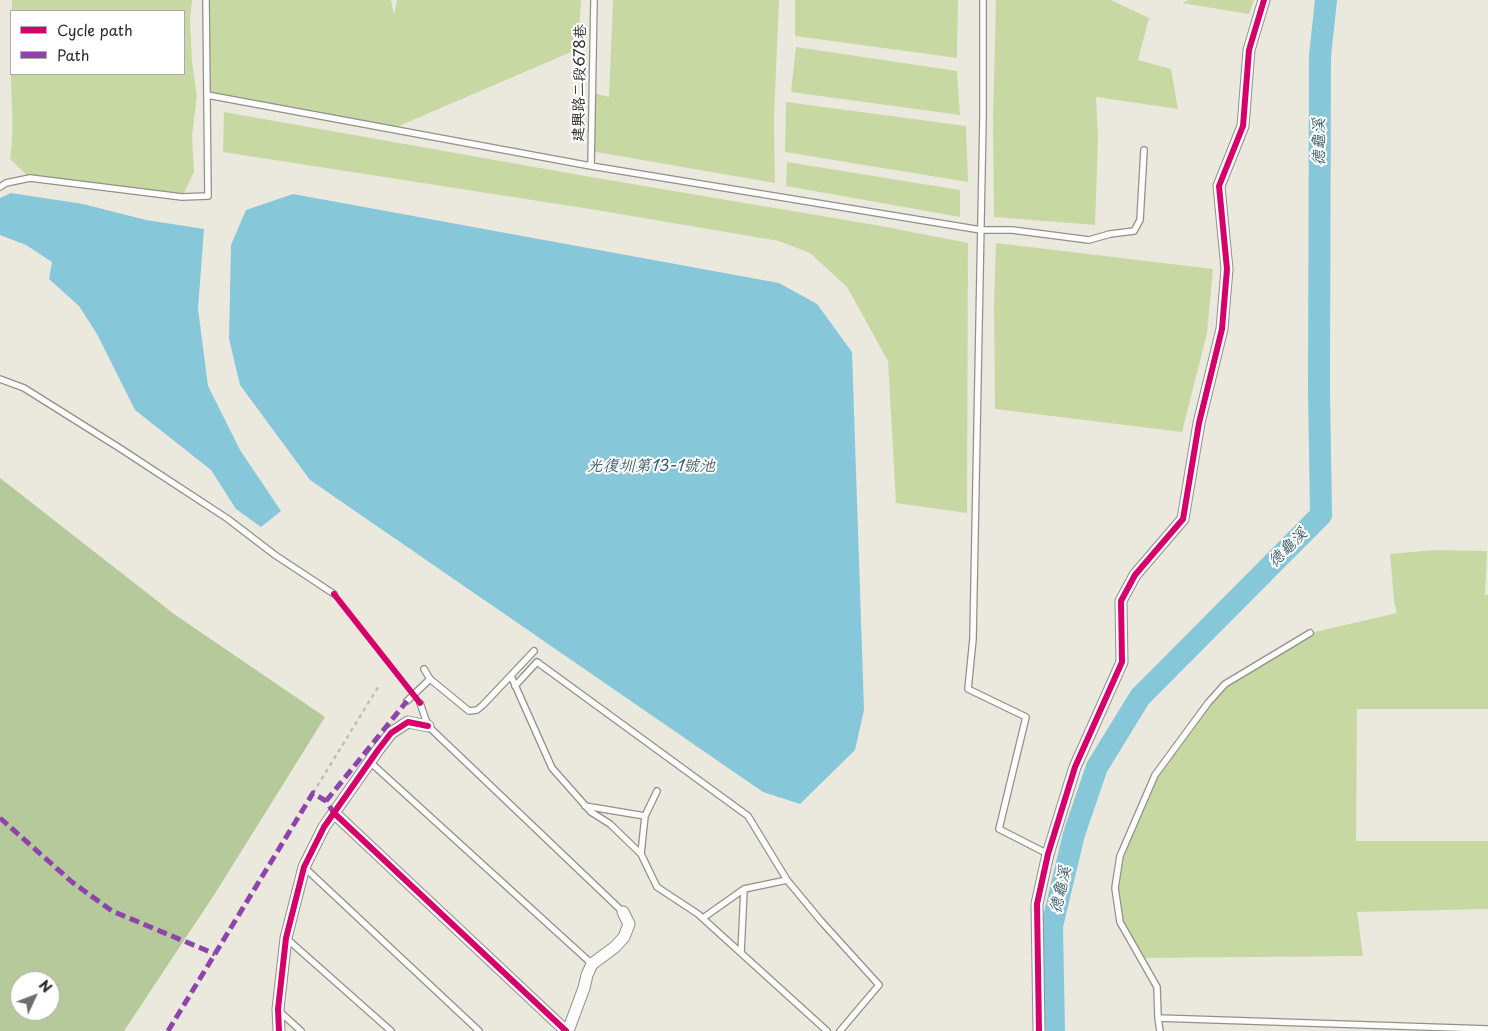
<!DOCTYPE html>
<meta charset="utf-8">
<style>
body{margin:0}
#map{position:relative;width:1488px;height:1031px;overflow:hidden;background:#ebe9de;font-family:"Playpen Sans",sans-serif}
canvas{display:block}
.legend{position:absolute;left:10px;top:10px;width:175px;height:65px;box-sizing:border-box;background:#fff;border:1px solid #aaa;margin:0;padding:6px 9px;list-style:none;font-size:15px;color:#2b2b2b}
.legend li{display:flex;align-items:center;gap:10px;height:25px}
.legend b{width:25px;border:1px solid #aaa}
.north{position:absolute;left:10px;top:971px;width:50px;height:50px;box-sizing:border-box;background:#fff;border:1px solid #aaa;border-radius:50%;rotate:47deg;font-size:14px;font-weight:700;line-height:20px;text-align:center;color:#2b2b2b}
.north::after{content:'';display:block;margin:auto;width:18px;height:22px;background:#6e6e6a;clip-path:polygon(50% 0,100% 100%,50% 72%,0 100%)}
</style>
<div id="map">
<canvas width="1488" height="1031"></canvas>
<ul class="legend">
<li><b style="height:6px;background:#d6006c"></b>Cycle path</li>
<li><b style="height:6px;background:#8e44ad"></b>Path</li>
</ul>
<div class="north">N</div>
</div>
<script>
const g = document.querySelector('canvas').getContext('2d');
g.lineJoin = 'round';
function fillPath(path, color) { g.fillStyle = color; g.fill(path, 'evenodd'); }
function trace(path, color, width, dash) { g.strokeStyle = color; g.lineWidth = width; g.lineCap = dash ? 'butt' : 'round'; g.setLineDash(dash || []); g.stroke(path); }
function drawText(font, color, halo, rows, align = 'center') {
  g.font = font + ' "Playpen Sans","LXGW WenKai TC",sans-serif'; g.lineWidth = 4; g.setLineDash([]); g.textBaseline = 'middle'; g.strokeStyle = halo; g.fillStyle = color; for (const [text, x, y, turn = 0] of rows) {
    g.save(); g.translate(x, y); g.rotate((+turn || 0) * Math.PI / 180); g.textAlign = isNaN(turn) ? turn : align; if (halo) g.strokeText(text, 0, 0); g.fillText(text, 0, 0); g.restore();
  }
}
fillPath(new Path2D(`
 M12,0H192L190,20L192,62L197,96L192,136L194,172L182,197L30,178L10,159C15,126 10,93 11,60V74H184V11H12Z
 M208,0H391L394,15L397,0H581L578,49L392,129L207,95Z
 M613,0H779L774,117L775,183L590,151V92L609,97Z
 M795,0H958L957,58L795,36Z
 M996,0H1111L1149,18L1138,60L1171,69L1178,109L1096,97L1098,139L1095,225L994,217L993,119Z
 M1189,0H1254L1249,14L1182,3Z
 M796,47L957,71L960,115L791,92Z
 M786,102L966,126L968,182L785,152Z
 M224,112L591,177L881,226L968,243L967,513L896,503L888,361L847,287L810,253L779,241L590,209L223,152Z
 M787,162L960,190V217L786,186Z
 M996,243L1213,269L1207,333L1182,432L995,409L994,306Z
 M1435,550L1487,551L1485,595H1488V709H1357L1356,841H1488V909L1357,912L1363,956L1141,958L1120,922L1115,888L1120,856L1155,775L1225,684L1310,633L1397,613L1394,601L1390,554Z`), '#c8d8a3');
fillPath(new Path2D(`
 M0,478L174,614L325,717L216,892L124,1031H0ZM20,981H50V1011H20Z`), '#b5c99b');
fillPath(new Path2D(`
 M11,193L83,204L146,220L204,229L198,309L208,386L240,450L281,511L261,527L236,509L211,470L135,410L97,334L79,306L49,279L52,262L26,245L0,235V198Z
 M293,194L779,283L817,304L852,352L864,710L855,750L800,804L763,792L310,480L240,385L229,339L231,245L246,210Z`), '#86c7da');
trace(new Path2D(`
 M1054,1031L1052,926L1074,834L1097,767L1140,697L1321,515L1319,390L1320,56L1326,0`), '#86c7da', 22);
const lane = new Path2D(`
 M983,0V117L973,639L968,689L1026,717L999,829L1048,854
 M207,95L591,166L981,230H1012L1089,240L1110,234L1134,231L1140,220L1144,150
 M591,166L594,0
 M0,187L6,183L30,178L182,197L208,196L206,0
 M0,379L24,388L118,447L228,519L275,555L334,594
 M424,669L430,679L469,711L477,710L483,705L534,651
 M511,676L552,768L591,812L610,824L641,854L657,887L698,914L827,1031
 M515,686L537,662L748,816L787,880L821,921L879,985L840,1031
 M407,701L430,679
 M420,703L428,726L623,912
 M370,762L592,964
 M585,806L645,816
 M641,854L645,816L657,791
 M304,867L479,1031
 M703,918L744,889
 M286,938L391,1031
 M741,953L744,889L787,880
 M279,1011L301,1031
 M1158,1018L1488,1029
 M1160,1031L1158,1018L1157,987L1120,922L1115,888L1120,856L1155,775L1208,703L1225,684L1310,633`);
const street = new Path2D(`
 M334,813L566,1031
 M279,1031L278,1009L286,938L304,867L324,827L378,750L391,733L408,722L428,726
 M568,1031L584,988L587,975L592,964L615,947L624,937L629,924L623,912
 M1039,1031L1037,904L1048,854L1075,767L1122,662L1121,601L1135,575L1183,519L1199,423L1222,329L1227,269L1219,186L1243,126L1249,50L1264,0`);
trace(lane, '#91908a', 8);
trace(street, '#91908a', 13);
trace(new Path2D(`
 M313,793L380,684`), '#bebebb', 2.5, [4, 4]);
trace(lane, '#fcfcfa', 5.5);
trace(street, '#fcfcfa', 11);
trace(new Path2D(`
 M326,801L407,701
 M0,818L72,882L112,911L215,954
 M168,1031L313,793L326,801L334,813`), '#8e44ad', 5, [10, 5]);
trace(new Path2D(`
 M334,594L420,703
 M334,813L566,1031
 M279,1031L278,1009L286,938L304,867L324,827L378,750L391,733L408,722L428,726
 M1039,1031L1037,904L1048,854L1075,767L1122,662L1121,601L1135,575L1183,519L1199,423L1222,329L1227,269L1219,186L1243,126L1249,50L1264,0`), '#d6006c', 6);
drawText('15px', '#2b2b2b', '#fff', [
 ["建興路二段678巷",580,83,-89]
]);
drawText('italic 16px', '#3b5d68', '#fff', [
 ["德龜溪",1320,142,-90],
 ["光復圳第13-1號池",651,467],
 ["德龜溪",1288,548,-45],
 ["德龜溪",1061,890,-77]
]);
</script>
